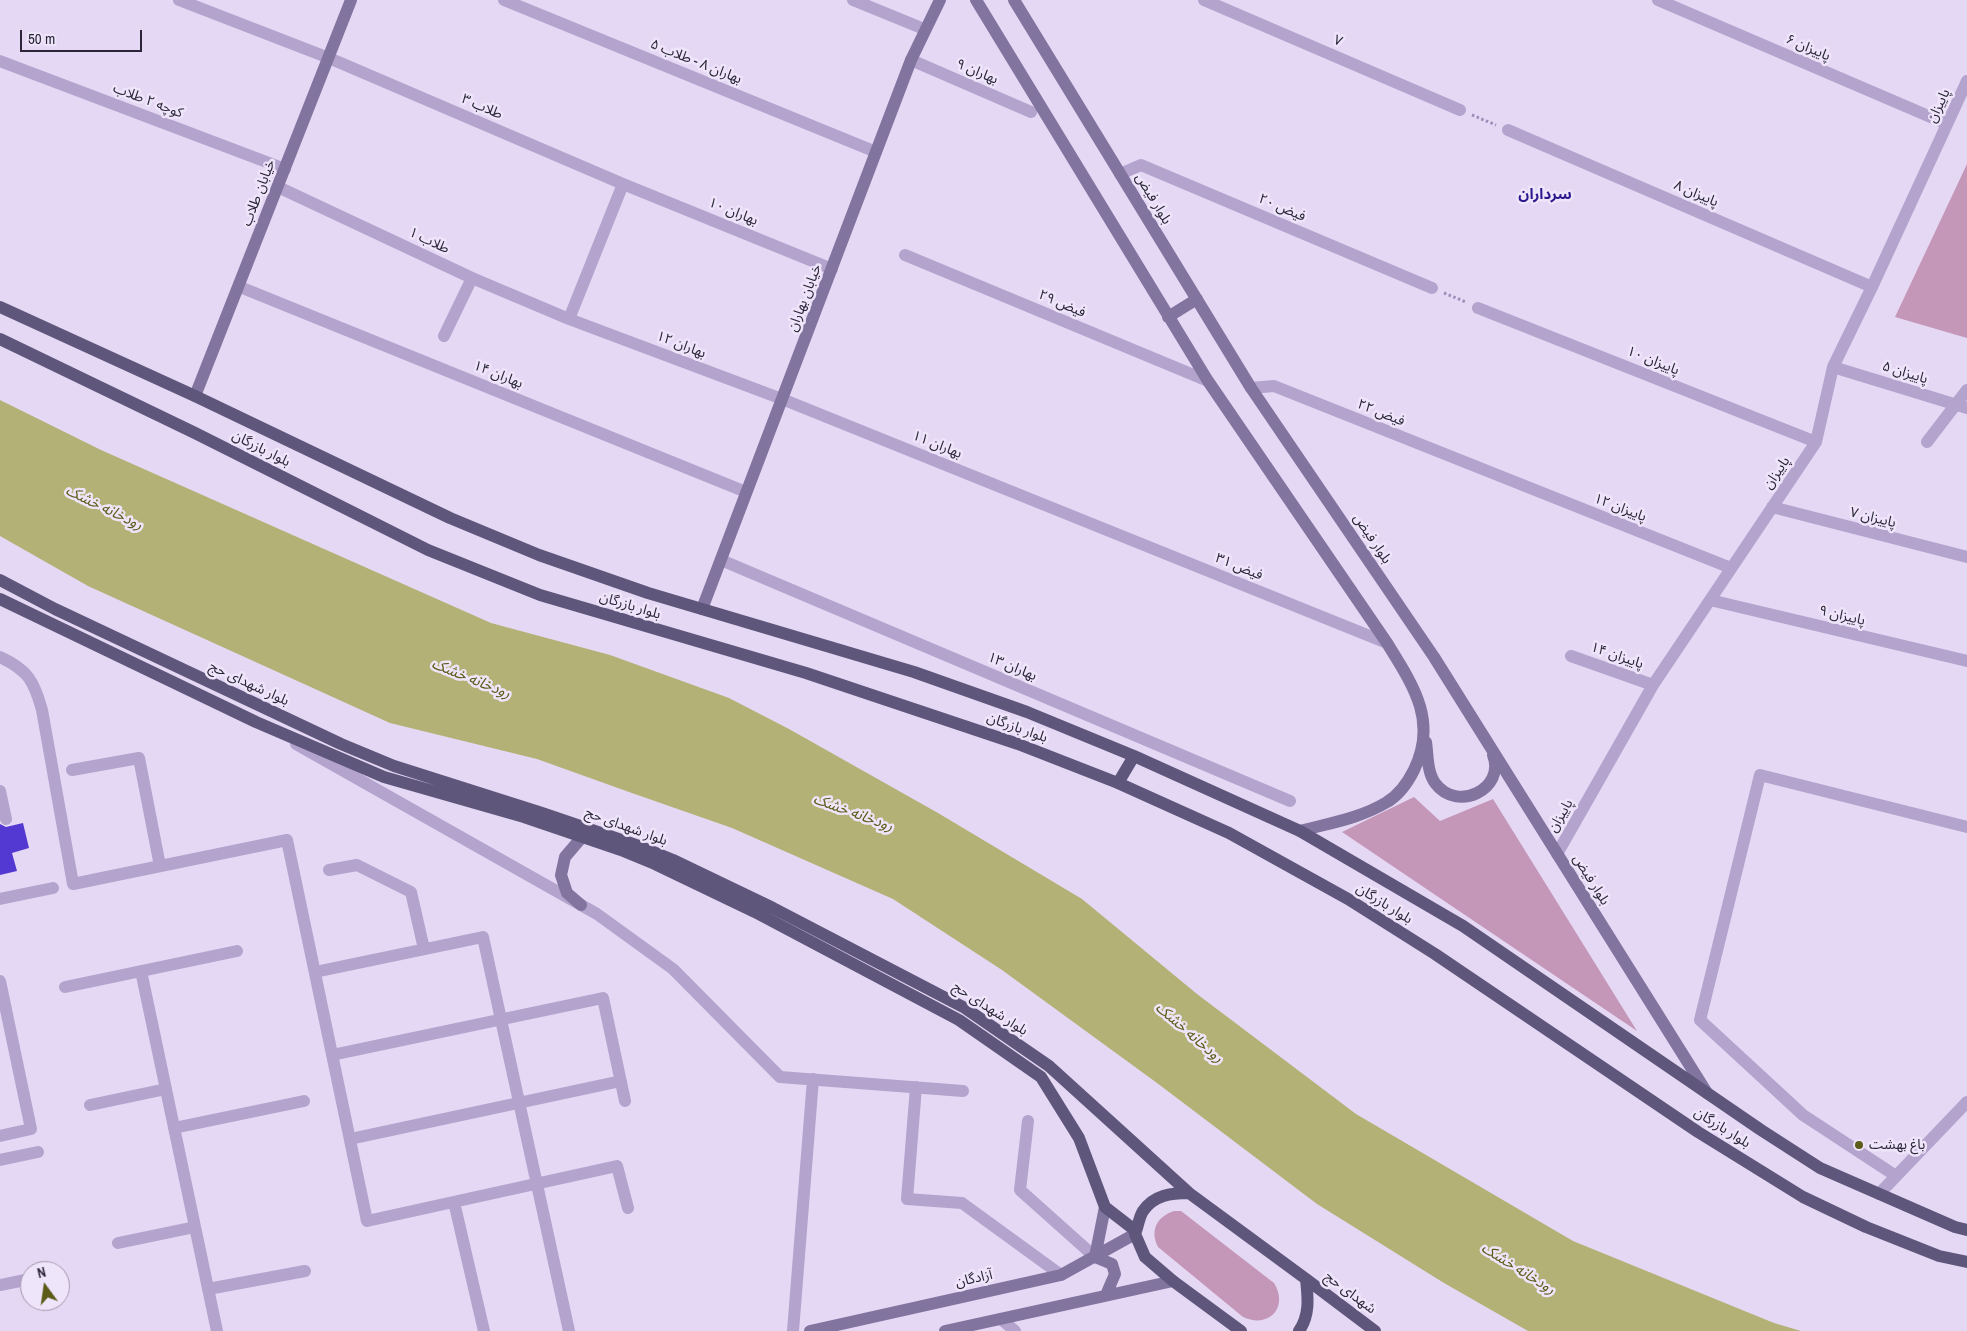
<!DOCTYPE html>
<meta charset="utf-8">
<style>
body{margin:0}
#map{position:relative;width:1967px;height:1331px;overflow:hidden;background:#e5d8f4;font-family:"Archivo Narrow",sans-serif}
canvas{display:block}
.north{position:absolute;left:20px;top:1261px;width:50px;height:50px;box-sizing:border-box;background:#efe5fb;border:1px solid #a099ad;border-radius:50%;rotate:346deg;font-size:14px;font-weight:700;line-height:20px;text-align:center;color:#2a2637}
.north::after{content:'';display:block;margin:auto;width:18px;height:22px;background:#5c5c18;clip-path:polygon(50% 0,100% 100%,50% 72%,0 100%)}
.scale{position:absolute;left:20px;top:30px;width:122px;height:22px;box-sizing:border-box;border:2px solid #2a2637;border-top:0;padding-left:6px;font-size:15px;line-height:18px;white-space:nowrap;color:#2a2637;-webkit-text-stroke:4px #efe5fb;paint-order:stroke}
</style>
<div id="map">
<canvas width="1967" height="1331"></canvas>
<div class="north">N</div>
<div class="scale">50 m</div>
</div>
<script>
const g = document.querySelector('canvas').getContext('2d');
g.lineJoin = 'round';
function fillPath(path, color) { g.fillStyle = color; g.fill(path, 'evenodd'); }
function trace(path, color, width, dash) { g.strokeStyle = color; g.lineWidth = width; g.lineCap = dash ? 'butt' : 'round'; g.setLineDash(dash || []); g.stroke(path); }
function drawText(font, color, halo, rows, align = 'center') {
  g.font = font + ' "Archivo Narrow","Noto Sans Arabic",sans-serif'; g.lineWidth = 5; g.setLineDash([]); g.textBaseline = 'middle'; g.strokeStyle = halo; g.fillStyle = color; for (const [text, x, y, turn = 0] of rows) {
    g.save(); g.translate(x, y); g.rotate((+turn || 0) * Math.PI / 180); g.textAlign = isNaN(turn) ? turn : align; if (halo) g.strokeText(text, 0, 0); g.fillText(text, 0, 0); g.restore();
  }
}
fillPath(new Path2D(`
 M1967,164V338L1895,317Z
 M1414,797L1440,821L1493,799L1637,1031L1342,832Z
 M1174,1211H1181L1274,1283C1289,1307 1269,1329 1243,1317L1158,1247C1150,1231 1156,1217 1174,1211Z`), '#c497b8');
fillPath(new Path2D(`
 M0,400L101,450L491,623L610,655L729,698L789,729L938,813L1082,899L1197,994L1356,1114L1573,1241L1774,1323L1801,1331H1528L1444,1283L1317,1204L1157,1083L1002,970L893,899L732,828L629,792L537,759L390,723L88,586L0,536Z`), '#b3b175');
fillPath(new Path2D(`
 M23,823L29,848L12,853L17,871L0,875V824L6,827Z`), '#5339d1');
trace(new Path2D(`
 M1472,115L1496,125
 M1444,293L1466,302`), '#9d8eb9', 3, [2.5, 2.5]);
trace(new Path2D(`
 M179,0L329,58L623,184L832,269
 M504,0L876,152
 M853,0L924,29
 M1204,0L1460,110
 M1658,0L1947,124
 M911,60L1031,112
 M0,61L285,169
 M1508,130L1872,287
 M1120,174L1141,165L1432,288
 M278,187L472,278L569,319L782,399L1387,643
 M905,255L1208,381
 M240,287L746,492
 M1478,308L1816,442
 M569,319L623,184
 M444,336L472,278
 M1833,367L1967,408
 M1251,388L1274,386L1731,568
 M1927,442L1967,390
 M1772,507L1967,557
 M721,560L1290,801
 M1710,600L1967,661
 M1571,656L1653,685
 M0,657C28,670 34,681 42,710L73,884L287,840L367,1221L617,1166L628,1208
 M296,744L597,914L673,969L780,1077L963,1091
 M72,770L139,758L160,866
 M0,791L6,819
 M1557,854L1653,685L1816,442L1833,367L1872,287L1967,81
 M329,870L357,865L411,892L424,949
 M0,899L53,888
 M141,971L217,1331
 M315,972L483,937L569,1331
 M0,981L31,1129L0,1136
 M65,987L237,951
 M332,1055L603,998L625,1101
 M916,1087L907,1199L962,1203L1061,1275
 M90,1105L166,1089
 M1028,1121L1020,1190L1095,1257
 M174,1128L304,1101
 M350,1139L621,1081
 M0,1160L38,1152
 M1896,1176L1803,1115L1700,1020L1760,775L1967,827
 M1879,1194L1967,1102
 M454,1202L484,1331
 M118,1243L195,1227
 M0,1285L30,1279
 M208,1289L305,1271
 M1001,1319L1015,1331
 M793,1331L813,1079`), '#b3a3cd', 12);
trace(new Path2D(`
 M976,0L1208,381L1387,643C1413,685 1438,721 1414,770C1408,782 1399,795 1387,802C1361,818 1330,823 1300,831
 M1014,0L1251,388L1434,657L1707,1093
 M1168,317L1197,299
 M195,396L351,0
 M702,609L911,60L940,0
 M1426,742C1428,755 1427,772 1435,783C1457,813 1506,789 1493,755
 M581,905L567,893L561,875L565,857L582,837
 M1105,1207L1095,1257L1112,1264L1115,1274L1106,1295
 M810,1331L1061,1275L1135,1234
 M945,1331L1173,1281`), '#8175a0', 12);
trace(new Path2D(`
 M0,307L195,396L450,518L539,555L648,593L914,672L1027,712L1134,756L1300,831L1463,926L1761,1130L1820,1168L1955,1227L1967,1230
 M0,339L195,433L428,550L540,595L806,673L1018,744L1118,783L1229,833L1348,899L1435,954L1698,1132L1803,1197L1866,1227L1939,1256L1967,1262
 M0,580L55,609L341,744L394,766L542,813L639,846L673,860L773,908L965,1008L1049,1066L1189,1193L1306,1279C1308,1298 1310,1315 1299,1331
 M0,599L256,722L384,777L524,817L621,850L655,864L755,912L959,1020L1041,1077L1079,1138L1105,1207L1136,1231
 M1118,783L1134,756
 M1189,1193C1171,1193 1154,1195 1143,1211C1139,1217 1138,1227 1135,1234L1145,1257L1173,1281L1241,1331
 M1306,1279L1375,1331`), '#5f567b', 12);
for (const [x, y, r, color] of [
 [1859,1145,5,"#5c5c18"]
]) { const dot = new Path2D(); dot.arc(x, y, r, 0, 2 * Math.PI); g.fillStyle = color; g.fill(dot); trace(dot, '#efe5fb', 2); }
drawText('14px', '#2a2637', '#efe5fb', [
 ["۷",1338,41,23],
 ["پاییزان ۶",1808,48,23],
 ["بهاران ۸ - طلاب ۵",696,62,22],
 ["بهاران ۹",977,72,23],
 ["کوچه ۲ طلاب",148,101,21],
 ["پاییزان",1939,106,-65],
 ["طلاب ۳",482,107,23],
 ["خیابان طلاب",259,193,-69],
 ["پاییزان ۸",1696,194,23],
 ["بلوار فیض",1153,199,59],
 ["فیض ۲۰",1282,208,23],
 ["بهاران ۱۰",733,212,22],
 ["طلاب ۱",429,241,25],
 ["خیابان بهاران",805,298,-69],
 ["فیض ۲۹",1062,304,23],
 ["بهاران ۱۲",681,345,21],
 ["پاییزان ۱۰",1653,361,22],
 ["پاییزان ۵",1905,373,17],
 ["بهاران ۱۴",498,375,22],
 ["فیض ۲۲",1381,413,22],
 ["بهاران ۱۱",937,445,22],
 ["بلوار بازرگان",261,449,27],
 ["پاییزان",1777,473,-56],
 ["پاییزان ۱۲",1620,508,21],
 ["پاییزان ۷",1873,518,14],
 ["بلوار فیض",1372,539,56],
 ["فیض ۳۱",1239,567,22],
 ["بلوار بازرگان",630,606,17],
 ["پاییزان ۹",1842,616,13],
 ["پاییزان ۱۴",1617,656,19],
 ["بهاران ۱۳",1012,667,23],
 ["بلوار شهدای حج",249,684,25],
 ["بلوار بازرگان",1017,728,20],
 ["پاییزان",1561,816,-60],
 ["بلوار شهدای حج",626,827,20],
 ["بلوار فیض",1591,880,58],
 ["بلوار بازرگان",1384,904,32],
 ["بلوار شهدای حج",990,1009,33],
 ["بلوار بازرگان",1722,1128,32],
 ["آزادگان",974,1279,-13],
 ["شهدای حج",1350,1293,37]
]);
drawText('14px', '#2a2637', '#efe5fb', [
 ["باغ بهشت",1869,1145]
], 'left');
drawText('bold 15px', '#2b188d', '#efe5fb', [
 ["سرداران",1545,195]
]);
drawText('italic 15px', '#5c5c18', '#efe5fb', [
 ["رودخانه خشک",104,508,26],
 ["رودخانه خشک",471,679,22],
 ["رودخانه خشک",853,813,20],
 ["رودخانه خشک",1189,1033,41],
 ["رودخانه خشک",1518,1269,32]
]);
</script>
